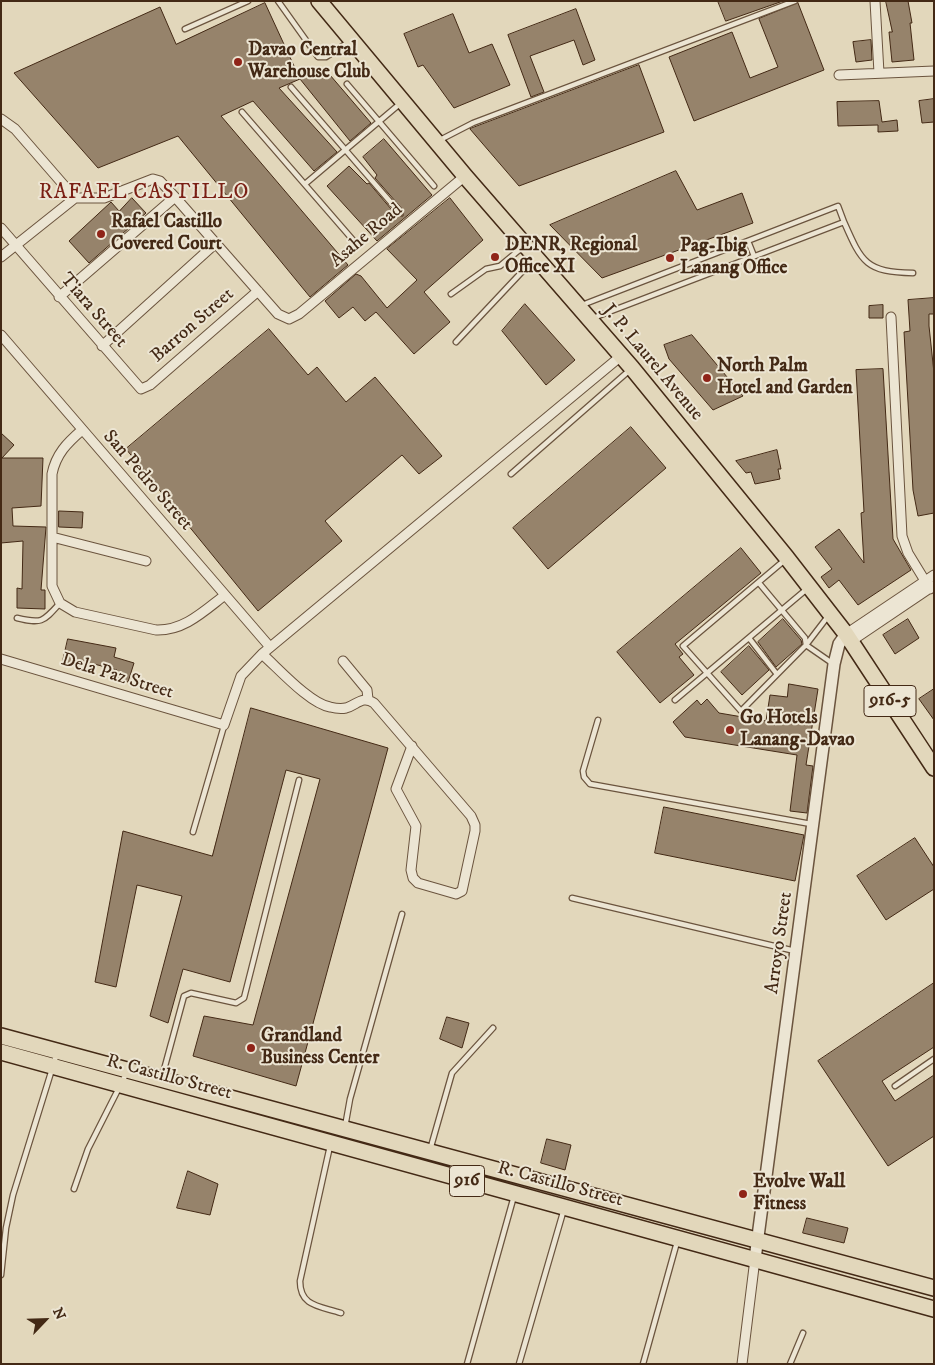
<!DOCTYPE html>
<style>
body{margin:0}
#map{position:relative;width:935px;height:1365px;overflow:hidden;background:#e2d7bb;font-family:"IM FELL DW Pica",serif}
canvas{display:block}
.frame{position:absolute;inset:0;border:2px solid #432915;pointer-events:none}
.north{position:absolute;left:20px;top:1295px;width:50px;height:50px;-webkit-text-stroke:4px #ece5d3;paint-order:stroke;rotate:66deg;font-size:14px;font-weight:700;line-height:20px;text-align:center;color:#432915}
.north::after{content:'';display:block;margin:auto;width:18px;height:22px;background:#432915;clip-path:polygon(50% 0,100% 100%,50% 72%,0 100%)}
</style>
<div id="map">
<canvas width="935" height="1365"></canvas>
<div class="frame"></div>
<div class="north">N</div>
</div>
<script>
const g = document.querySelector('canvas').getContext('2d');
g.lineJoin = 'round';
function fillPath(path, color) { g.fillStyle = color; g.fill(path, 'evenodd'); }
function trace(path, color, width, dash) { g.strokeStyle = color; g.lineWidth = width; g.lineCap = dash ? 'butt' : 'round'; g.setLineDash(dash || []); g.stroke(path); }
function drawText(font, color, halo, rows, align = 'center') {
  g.font = font + ' "IM FELL DW Pica",serif'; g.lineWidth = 4; g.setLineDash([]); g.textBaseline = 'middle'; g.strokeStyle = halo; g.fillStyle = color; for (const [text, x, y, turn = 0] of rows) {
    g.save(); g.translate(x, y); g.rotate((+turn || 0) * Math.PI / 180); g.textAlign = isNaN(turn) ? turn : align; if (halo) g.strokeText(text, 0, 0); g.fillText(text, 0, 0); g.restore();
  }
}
const building = new Path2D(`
 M718,1H783L726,21Z
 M886,1H908L912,23H910L914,60L892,62L889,32H892Z
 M265,3L300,79L279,88L337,152L314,171L253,101L221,116L348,265L310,297L178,136L98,168L14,73L160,7L176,44Z
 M798,3L824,70L694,121L669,57L732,32L750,78L778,67L759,19Z
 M576,9L595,60L583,65L574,40L530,56L544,92L531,97L508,35Z
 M453,14L469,53L492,44L510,85L454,108L423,65L418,67L404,34Z
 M871,40L872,60L856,62L853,42Z
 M639,65L664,132L519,186L470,129Z
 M324,68L371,123L350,141L300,79Z
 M934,99V122L922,123L919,101Z
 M879,101L882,122L897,120L898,131L878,132V125L838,126L837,102Z
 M384,139L432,195L377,241L327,186L349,166L367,184L369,183L397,216H403V210L375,178L377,175L363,157Z
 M676,171L697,210L742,193L753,223L602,278L550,225Z
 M132,198L146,213L89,263L69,241L111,202L119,211Z
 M450,198L483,240L424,292L450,322L414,354L376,312L365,321L353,307L339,318L325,301L356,274L361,276L387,308L417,280L387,249Z
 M934,298V314H929V326L934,373V513L918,516L913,490L904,332L910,331L908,300Z
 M525,304L575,360L546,385L502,331Z
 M883,305V318H869V306Z
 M269,329L308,375L317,367L346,402L375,377L442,456L419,474L402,455L325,521L342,541L258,611L126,449Z
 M692,335L743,396L713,410L669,359L664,345Z
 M883,369L893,539L911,570L858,605L839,580L829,588L821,577L832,569L815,547L839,529L864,563L861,513L864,512L856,370Z
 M631,427L666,468L548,569L513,528Z
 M1,433L14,445L2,458H43L41,506L12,508L13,526L46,527L41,590H45V609L17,608V588L22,589L23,541L1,543Z
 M777,450L781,469H778L780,479L755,484L751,472L746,473L736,461Z
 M59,511L83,512L82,528L59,527Z
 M741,548L761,573L675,644L683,654L679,657L694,675L660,703L617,652Z
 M783,619L801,640L802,644L776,667L758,642Z
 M908,619L919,638L895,654L883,635Z
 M68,639L116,648L114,657L134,663L128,682L114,678L117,670L94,664L93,666L77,662V665L63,661Z
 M749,646L769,670L742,695L721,672Z
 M789,684L818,689L806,765L813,766L807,813L790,811L797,755L685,737L673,722L697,700L701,705L707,699L719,713L766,721L770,695L787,697Z
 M934,689V720L919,699Z
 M251,708L388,748L296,1086L193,1056L204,1016L253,1025L320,779L286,770L230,982L183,969L168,1023L150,1016L182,896L137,885L116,987L95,982L123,831L212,856Z
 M664,807L804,835L795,881L655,853Z
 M915,838L934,867V889L886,920L857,876Z
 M934,983V1047L882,1081L895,1101L934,1075V1136L888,1166L818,1061Z
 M447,1017L469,1023L462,1048L440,1039Z
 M547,1139L571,1145L565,1170L541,1163Z
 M188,1171L218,1184L210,1215L177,1208Z
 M807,1218L848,1228L844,1243L803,1233Z`);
fillPath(building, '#96836b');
trace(building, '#432915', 1);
const service = new Path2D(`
 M278,1L318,57H326L350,41
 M185,29L248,1
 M347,84L434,186
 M291,87L400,213
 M242,112L353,240
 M438,141L473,123L795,1
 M305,184L402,102
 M844,222C862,263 866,272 913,273
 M748,241L754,256
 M451,294L486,269L500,266L524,246
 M582,305L838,206L844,222L593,318
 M456,342L534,259
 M511,474L631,369
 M786,559L683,646L741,711L806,645L829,615
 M759,583L805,638L806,645L832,663
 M17,618C42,624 43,622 60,603
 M749,638L776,673
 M675,700L808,588
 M598,720L583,771L584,777L590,784L811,824
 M193,832L224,726
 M572,898L795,951
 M162,1077L184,996L191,993L236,1003L244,998L299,780
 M895,1086L934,1059
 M345,1127L350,1099L402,914
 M330,1146L300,1281C300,1307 320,1306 341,1313
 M430,1150L452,1073L493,1028
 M74,1189L88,1149L127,1072
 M1,1275L6,1228L13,1195L57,1053
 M467,1364L514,1196
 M519,1364L564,1209
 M643,1364L677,1242
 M790,1364L803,1333`);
const minor = new Path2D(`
 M875,1L879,73
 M839,75L934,71
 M1,119L15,129L75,198
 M1,228L141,389L150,385L258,291
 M1,257L75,198H104L153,179L160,181L175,197L278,314L289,319L299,314L465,176
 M59,297L175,197
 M891,317L902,536L908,553L930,589
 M1,335L270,647
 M102,346L216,243
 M82,430C67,443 56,454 52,474V586L60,603L75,612L156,630C184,631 204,611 225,595
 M52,537L146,561
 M846,634L934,575
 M850,642L933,586
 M262,654C278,668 310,704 330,707C334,708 341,709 346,708C357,705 362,695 374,703L471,816L475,825V831L462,891L456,894L418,883L413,878L411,870L416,826L396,789L412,746
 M1,659L224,725L241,676L262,654L621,356
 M343,661L367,690L368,699
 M742,1364L755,1259`);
const tertiary = new Path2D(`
 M755,1259L834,664L839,644L846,634`);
const primary = new Path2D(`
 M319,1L465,176L632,368L787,558L846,634L934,768
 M1,1036L934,1288
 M1,1052L934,1309`);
trace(service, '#6b543e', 7);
trace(minor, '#6b543e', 11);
trace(tertiary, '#6b543e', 14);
trace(primary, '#432915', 18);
trace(service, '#ece5d3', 4.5);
trace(minor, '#ece5d3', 9);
trace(tertiary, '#ece5d3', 11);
trace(primary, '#e2d7bb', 15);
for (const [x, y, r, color] of [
 [238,62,5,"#8f2418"],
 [101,234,5,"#8f2418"],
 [495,257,5,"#8f2418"],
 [670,258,5,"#8f2418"],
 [707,378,5,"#8f2418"],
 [730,730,5,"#8f2418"],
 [251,1048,5,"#8f2418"],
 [743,1194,5,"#8f2418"]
]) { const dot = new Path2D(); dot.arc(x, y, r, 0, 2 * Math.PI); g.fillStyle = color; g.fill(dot); trace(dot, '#ece5d3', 2); }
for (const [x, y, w] of [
 [890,701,52],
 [467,1181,35]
]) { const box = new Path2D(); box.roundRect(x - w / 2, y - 15.5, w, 31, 4); g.fillStyle = '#ece5d3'; g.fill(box); trace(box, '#432915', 1); }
drawText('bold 18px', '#432915', null, [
 ["916-5",890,701],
 ["916",467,1181]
]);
drawText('bold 19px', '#432915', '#ece5d3', [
 ["Davao Central",248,51],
 ["Warehouse Club",248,73],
 ["Rafael Castillo",111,223],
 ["Covered Court",111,245],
 ["DENR, Regional",505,246],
 ["Office XI",505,268],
 ["Pag-Ibig",680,247],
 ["Lanang Office",680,269],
 ["North Palm",717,367],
 ["Hotel and Garden",717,389],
 ["Go Hotels",740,719],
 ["Lanang-Davao",740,741],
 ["Grandland",261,1037],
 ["Business Center",261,1059],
 ["Evolve Wall",753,1183],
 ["Fitness",753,1205]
], 'left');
drawText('19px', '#432915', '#ece5d3', [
 ["Asahe Road",367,236,-40],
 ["Tiara Street",93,311,49],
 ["Barron Street",193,326,-41],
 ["J. P. Laurel Avenue",652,363,50],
 ["San Pedro Street",147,481,49],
 ["Dela Paz Street",117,677,17],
 ["Arroyo Street",780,943,-82],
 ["R. Castillo Street",169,1078,15],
 ["R. Castillo Street",560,1185,15]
]);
g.letterSpacing = '1px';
drawText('21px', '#7a1f14', '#ece5d3', [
 ["RAFAEL CASTILLO",144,194]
]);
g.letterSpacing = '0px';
</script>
